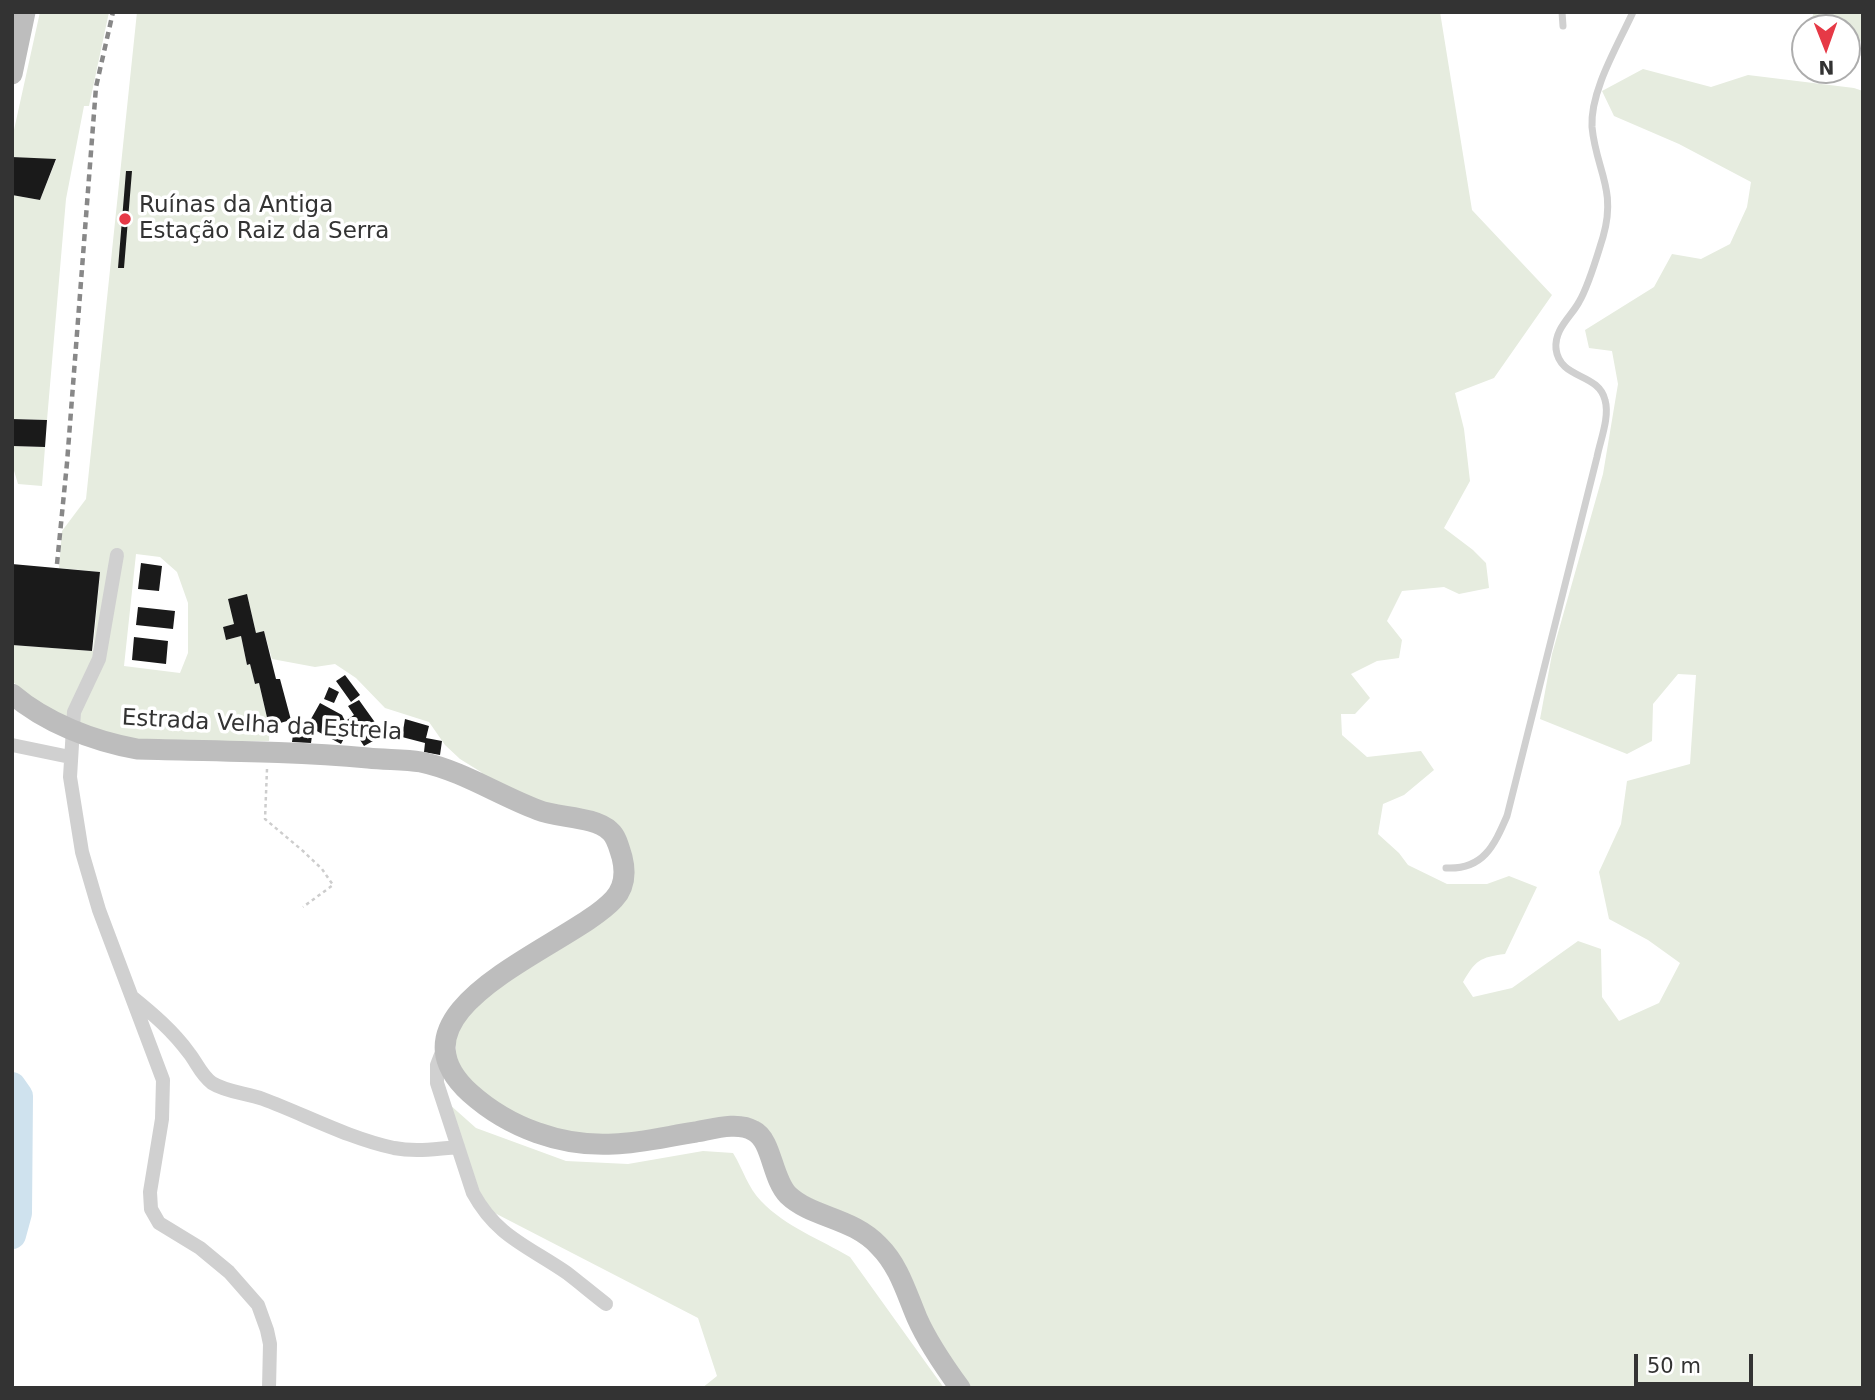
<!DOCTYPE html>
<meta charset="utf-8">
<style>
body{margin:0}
#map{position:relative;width:1875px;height:1400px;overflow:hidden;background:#fff;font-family:"DejaVu Sans",sans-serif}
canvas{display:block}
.frame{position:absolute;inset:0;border:14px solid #333;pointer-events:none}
.north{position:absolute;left:1791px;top:14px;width:70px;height:70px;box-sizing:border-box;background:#fff;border:2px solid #adadad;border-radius:50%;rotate:179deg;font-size:19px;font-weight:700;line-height:28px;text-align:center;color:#333}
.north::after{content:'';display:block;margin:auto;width:24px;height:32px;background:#e63946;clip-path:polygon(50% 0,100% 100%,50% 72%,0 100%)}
.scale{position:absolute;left:1634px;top:1354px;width:119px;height:32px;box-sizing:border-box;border:4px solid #333;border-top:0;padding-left:9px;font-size:21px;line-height:24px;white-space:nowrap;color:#333;-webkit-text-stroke:5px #fff;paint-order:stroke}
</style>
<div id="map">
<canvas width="1875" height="1400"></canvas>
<div class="frame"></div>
<div class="north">N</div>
<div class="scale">50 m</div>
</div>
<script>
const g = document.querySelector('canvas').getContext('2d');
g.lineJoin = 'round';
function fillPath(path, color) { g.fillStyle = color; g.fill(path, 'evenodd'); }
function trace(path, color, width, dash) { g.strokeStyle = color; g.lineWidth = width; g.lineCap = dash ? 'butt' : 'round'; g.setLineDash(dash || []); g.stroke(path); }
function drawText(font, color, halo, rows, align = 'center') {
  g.font = font + ' "DejaVu Sans",sans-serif'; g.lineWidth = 7; g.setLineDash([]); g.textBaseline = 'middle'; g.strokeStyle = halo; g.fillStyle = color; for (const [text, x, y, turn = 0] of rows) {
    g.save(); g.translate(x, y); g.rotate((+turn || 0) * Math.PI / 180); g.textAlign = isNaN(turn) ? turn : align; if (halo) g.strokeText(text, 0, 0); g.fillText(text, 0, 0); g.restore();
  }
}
fillPath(new Path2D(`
 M40,12H109L89,106H84L66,199L47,420L12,419V195L40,200L56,160L12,157V139Z
 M137,12H1440L1472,210L1552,295L1494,378L1455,393L1464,429L1470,481L1444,528L1473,550L1486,563L1489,588L1459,594L1444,587L1402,591L1387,621L1402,640L1399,658L1377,661L1351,674L1370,698L1355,714H1341L1342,735L1367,757L1421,751L1434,770L1404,795L1383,804L1378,834L1399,853L1408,865L1447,884H1487L1509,876L1537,887L1505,954C1480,957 1475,961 1463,982L1473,997L1512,988L1578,941L1601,949L1602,997L1619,1021L1659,1003L1680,963L1648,940L1609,919L1599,872L1621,824L1627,781L1690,764L1696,675L1678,674L1653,704L1652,741L1627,754L1540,719L1552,654L1603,474L1618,384L1612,351L1589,348L1585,330L1654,287L1672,254L1701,259L1730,244L1747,207L1751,182L1679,144L1614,116L1602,91L1643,69L1711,87L1748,75L1854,88L1863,91V1388H964L901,1271L801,1203L760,1132L618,1143L542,1133L456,1074V1018L615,900L618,841L486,782L481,772L460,759L445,745L429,722L385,708L356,678L335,664L315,667L272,659L264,631L256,633L247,595L234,624L223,627L226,640L241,636L247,665L250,664L255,684L259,683L269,726V741L185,742L142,740L91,730L32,699L12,681V645L93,651L100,572L59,568L62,531L86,499ZM136,554L160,557L177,572L188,603V653L180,673L124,666Z
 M1814,12H1863V42L1847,38V28L1809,27Z
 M12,446L45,447L42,486L18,484L12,464Z
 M440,1096L476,1128L566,1161L628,1164L703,1151L733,1153C743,1169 748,1188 761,1201C786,1227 820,1239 850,1257L944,1388H702L717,1376L698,1318L485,1208Z`), '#e6ecdf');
trace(new Path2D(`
 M12,1086L19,1096L18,1213L12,1235`), '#cfe2ee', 28);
fillPath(new Path2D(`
 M12,157L56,159L40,200L12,195Z
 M126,171H132L124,268H118Z
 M12,419L47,420L45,447L12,446Z
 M141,563L162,566L159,591L138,589Z
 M12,564L100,572L92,651L12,645Z
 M247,594L256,633L264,631L276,679H280L291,720L269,726L259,683L255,684L250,664L247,665L241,636L226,640L223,627L234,624L228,599Z
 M138,607L175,611L173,629L136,625Z
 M134,637L168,641L166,664L132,660Z
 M345,675L360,695L351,702L336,681Z
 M329,687L339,692L334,703L324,699Z
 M359,700L384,735L364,746L347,720L354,715L348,706Z
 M320,703L342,715L349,729L341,744L313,729L311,743L292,742L294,727L311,728L307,726Z
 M405,719L429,726L426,738L442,741L440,755L424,752L425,743L402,737Z`), '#1a1a1a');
trace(new Path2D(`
 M267,769L265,819L303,851L322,869L333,885L303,907`), '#cdcdcd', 2.5, [3.5, 3.5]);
trace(new Path2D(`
 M1562,12L1563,26
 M1446,868C1483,870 1494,846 1507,816L1597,457C1600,441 1610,417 1605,400C1598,372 1560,380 1556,349C1554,329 1571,317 1579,302C1589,285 1597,256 1603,237C1617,189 1596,170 1592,127C1590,91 1618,45 1633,12`), '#d0d0d0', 7);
trace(new Path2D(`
 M117,555L99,659L74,712L70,777L82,852L99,910L163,1080L162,1119L150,1192L151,1209L159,1223L200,1248L229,1272L258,1305L267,1330L270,1344L269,1388
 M12,745L70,757
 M132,997C153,1014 173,1031 189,1053C197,1063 201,1075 212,1083C226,1092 246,1093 263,1099C306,1115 348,1138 394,1148C415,1152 437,1149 458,1147
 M444,1047L437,1065V1083L473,1193C497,1237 528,1246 567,1273C580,1283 593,1294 606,1304`), '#d0d0d0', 14);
trace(new Path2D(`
 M12,74L25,12
 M12,694C46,723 93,741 137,749C214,751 291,751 368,758C386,760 404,759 421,762C463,771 498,795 538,810C558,818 594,816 610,831C617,837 619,848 622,857C626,873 625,887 614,899C572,946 377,1008 470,1093C509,1128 562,1147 614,1144C641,1143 669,1136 696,1132C713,1129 738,1121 754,1131C772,1140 772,1179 788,1195C812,1218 852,1217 879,1246C899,1266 906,1292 917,1318C928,1343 944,1366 960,1388`), '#bdbdbd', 21);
trace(new Path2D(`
 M57,564L67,463L96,87L113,12`), '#888', 4.5, [7, 5]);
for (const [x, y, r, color] of [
 [125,219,7,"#e63946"]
]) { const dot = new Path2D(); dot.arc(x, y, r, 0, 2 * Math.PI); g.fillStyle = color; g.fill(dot); trace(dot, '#fff', 2.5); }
drawText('23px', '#333', '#fff', [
 ["Ruínas da Antiga",139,206],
 ["Estação Raiz da Serra",139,232]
], 'left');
drawText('23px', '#333', '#fff', [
 ["Estrada Velha da Estrela",262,726,3]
]);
</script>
